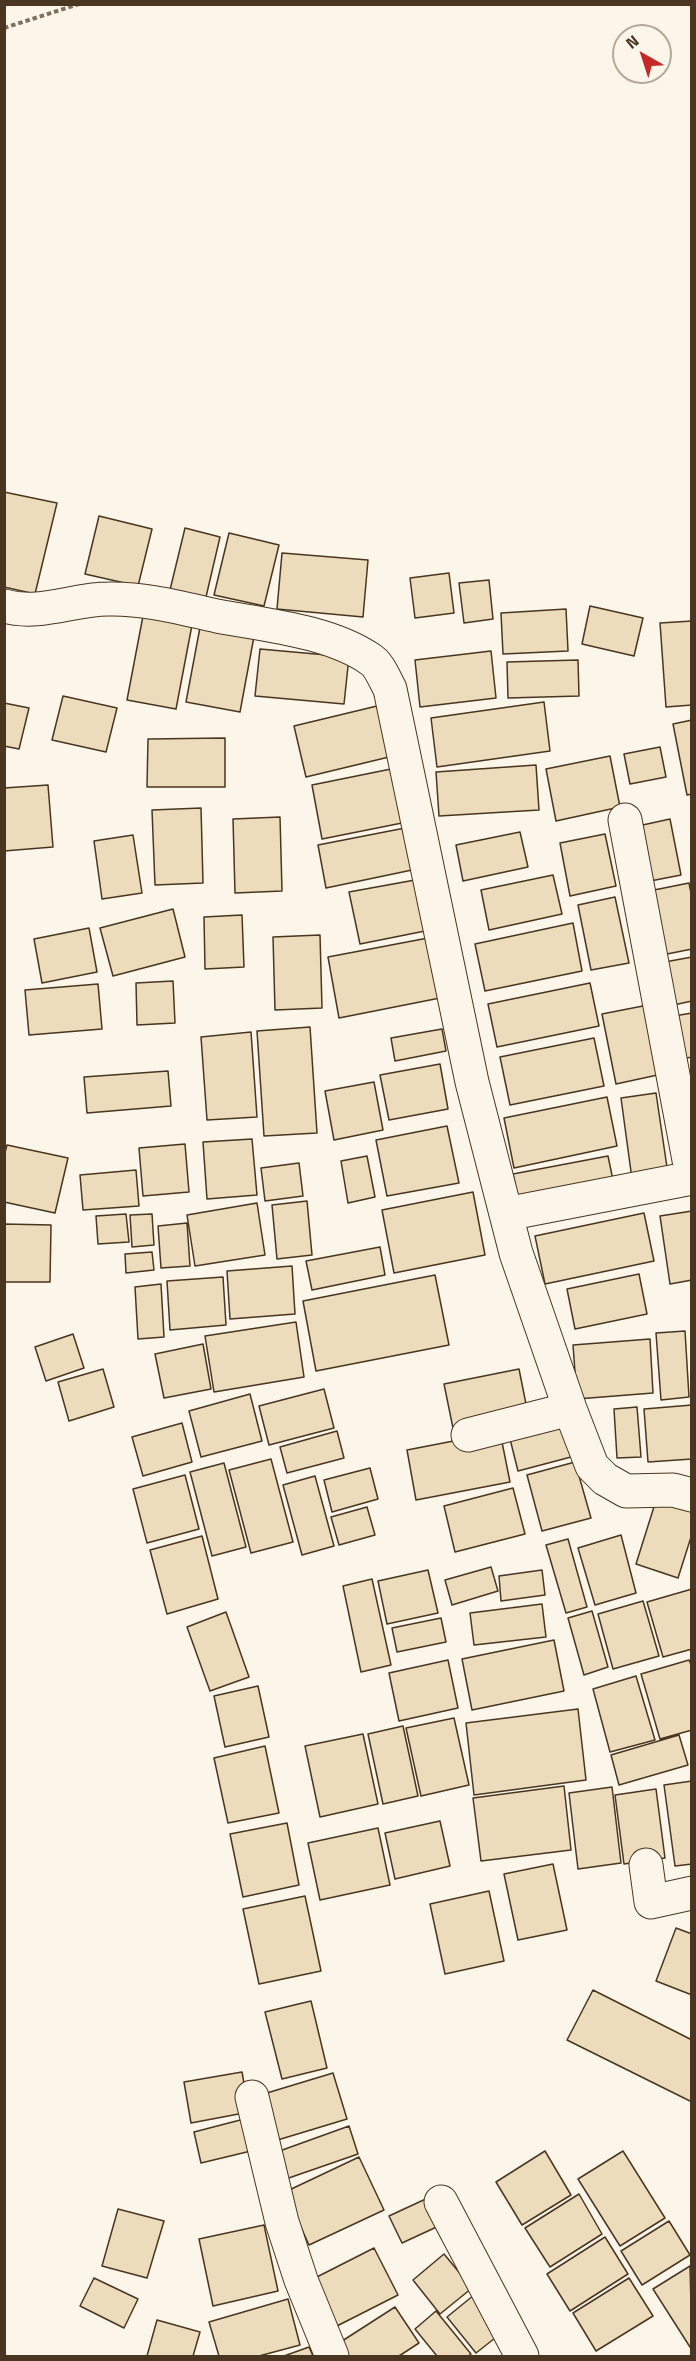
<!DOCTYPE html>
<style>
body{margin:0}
#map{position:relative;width:696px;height:2361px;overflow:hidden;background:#fbf6e9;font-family:"Titillium Web",sans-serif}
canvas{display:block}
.frame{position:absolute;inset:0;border:6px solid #4a3520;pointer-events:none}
.north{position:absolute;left:612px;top:24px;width:60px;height:60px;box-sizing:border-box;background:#fbf6e9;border:2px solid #b4a999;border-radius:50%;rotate:321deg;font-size:16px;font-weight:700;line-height:24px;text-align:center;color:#4a3520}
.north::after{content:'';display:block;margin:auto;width:21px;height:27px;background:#c62828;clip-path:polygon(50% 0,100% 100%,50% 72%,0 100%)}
</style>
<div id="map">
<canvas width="696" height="2361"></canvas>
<div class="frame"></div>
<div class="north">N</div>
</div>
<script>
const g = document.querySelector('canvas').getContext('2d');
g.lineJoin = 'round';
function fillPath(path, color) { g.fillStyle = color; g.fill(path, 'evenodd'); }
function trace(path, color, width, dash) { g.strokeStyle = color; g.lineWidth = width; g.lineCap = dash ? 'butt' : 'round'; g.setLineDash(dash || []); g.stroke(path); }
const building = new Path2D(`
 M4,492L57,503L35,594L4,587Z
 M99,516L152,529L138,586L85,574Z
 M185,528L220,537L206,597L170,590Z
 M229,533L279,545L264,606L214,595Z
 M282,553L368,560L363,617L277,609Z
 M449,573L454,613L415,618L410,578Z
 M489,580L493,619L464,623L459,583Z
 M590,606L643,618L634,656L582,644Z
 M566,609L568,651L503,654L501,613Z
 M143,616L192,625L176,709L127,700Z
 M692,621V705L666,707L660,623Z
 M201,622L255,631L240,712L186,702Z
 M260,649L349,657L344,704L255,696Z
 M491,651L496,698L420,707L415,660Z
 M578,660L579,696L508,698L507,662Z
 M63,696L117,708L106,752L52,740Z
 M544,702L550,751L437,767L431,718Z
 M4,703L29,708L19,749L4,746Z
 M377,706L389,757L306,777L294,726Z
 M692,720V794L687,795L673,724Z
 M225,738V787H147L148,739Z
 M660,747L666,777L630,784L624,754Z
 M610,756L620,807L556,821L546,769Z
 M536,765L539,810L439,816L436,772Z
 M391,769L402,823L322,839L312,785Z
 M48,785L53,847L4,851V788Z
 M201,808L203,883L155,885L152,810Z
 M280,817L282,891L235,893L233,819Z
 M670,819L681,875L640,883L629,828Z
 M405,828L412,870L326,888L318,845Z
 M520,832L528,867L463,881L456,845Z
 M605,834L616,886L570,896L560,843Z
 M133,835L142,893L102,899L94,841Z
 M553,875L562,914L489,930L481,890Z
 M415,880L425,931L360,944L349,892Z
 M689,883L692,898V949L652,957L639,893Z
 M615,897L629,963L591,970L578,905Z
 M173,909L185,957L113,976L100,928Z
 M242,915L244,967L205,969L204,917Z
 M573,923L582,971L485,991L475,944Z
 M89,928L97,972L42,983L34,939Z
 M320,935L322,1008L275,1010L273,937Z
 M428,938L440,998L339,1018L328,957Z
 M692,957V1001L664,1007L654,964Z
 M173,981L175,1023L137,1025L136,983Z
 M590,983L599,1026L497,1047L488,1004Z
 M98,984L102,1029L29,1035L25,990Z
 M648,1005L662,1074L616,1084L602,1014Z
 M692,1013V1057L676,1060L668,1017Z
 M310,1027L317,1133L264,1136L257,1031Z
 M442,1029L446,1051L395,1061L391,1038Z
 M251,1032L257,1117L207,1120L201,1037Z
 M594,1038L604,1086L510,1105L500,1057Z
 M440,1064L448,1109L389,1120L380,1075Z
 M168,1071L171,1106L87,1113L84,1077Z
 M374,1082L383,1130L334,1140L325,1091Z
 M656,1093L668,1174L632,1179L621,1098Z
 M607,1097L617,1146L514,1168L504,1118Z
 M447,1126L459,1183L387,1196L376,1140Z
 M252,1139L257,1195L207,1199L203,1142Z
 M185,1144L189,1192L143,1196L139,1148Z
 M7,1145L68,1158L55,1213L4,1202V1156Z
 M367,1156L375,1197L348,1203L341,1161Z
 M608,1156L614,1185L519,1203L513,1174Z
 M299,1163L303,1196L265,1201L261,1168Z
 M136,1170L139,1206L83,1210L80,1175Z
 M473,1192L485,1255L394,1273L382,1210Z
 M307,1201L312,1255L277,1259L272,1205Z
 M257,1203L265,1255L195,1266L187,1215Z
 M692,1211V1280L670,1284L660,1216Z
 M644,1213L654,1261L545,1284L535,1236Z
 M126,1214L129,1242L98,1244L96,1216Z
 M152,1214L154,1245L132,1247L130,1215Z
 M187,1223L190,1266L161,1268L158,1226Z
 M4,1224L51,1225L50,1282H4Z
 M380,1247L385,1275L312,1290L306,1261Z
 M152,1252L154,1270L126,1273L125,1254Z
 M292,1266L295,1314L230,1319L227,1271Z
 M639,1274L647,1314L575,1329L567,1289Z
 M435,1275L449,1345L316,1371L303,1301Z
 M223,1277L226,1325L170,1330L167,1281Z
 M161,1284L164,1337L138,1339L135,1287Z
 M296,1322L304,1377L214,1392L205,1336Z
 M685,1331L689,1397L661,1400L656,1333Z
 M73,1334L84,1368L46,1381L35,1347Z
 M650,1339L653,1393L577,1399L573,1345Z
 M203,1344L211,1389L164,1398L155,1354Z
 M103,1369L114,1407L69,1421L58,1382Z
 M519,1369L529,1419L454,1433L444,1384Z
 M324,1389L334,1428L269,1445L259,1406Z
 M250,1394L262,1441L201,1457L189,1411Z
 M692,1405V1459L648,1462L644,1409Z
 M637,1407L641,1457L617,1458L614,1409Z
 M561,1417L571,1457L518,1471L508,1431Z
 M182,1423L192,1462L143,1476L132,1437Z
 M337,1431L344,1458L287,1473L280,1447Z
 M500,1432L510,1482L416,1500L407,1450Z
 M271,1459L293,1542L251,1553L229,1470Z
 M575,1462L591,1518L542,1531L527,1475Z
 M224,1463L246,1547L212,1556L190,1472Z
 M370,1468L378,1499L332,1512L324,1480Z
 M185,1475L199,1529L147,1543L133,1489Z
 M315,1476L334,1546L302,1555L283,1485Z
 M513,1488L525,1534L455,1552L444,1506Z
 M658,1494L692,1505V1534L678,1578L636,1564Z
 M367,1507L375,1535L339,1545L331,1517Z
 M621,1535L636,1593L595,1605L578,1548Z
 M202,1536L218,1599L167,1614L150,1550Z
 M568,1539L587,1607L566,1613L546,1545Z
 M491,1567L498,1591L452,1605L445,1580Z
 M428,1570L438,1613L387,1624L378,1581Z
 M542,1570L545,1595L501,1601L499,1576Z
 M372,1579L391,1665L361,1672L343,1586Z
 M692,1589V1649L663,1657L647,1602Z
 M643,1601L659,1656L613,1669L598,1614Z
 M542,1604L546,1637L474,1645L470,1613Z
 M592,1611L608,1667L584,1675L568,1618Z
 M226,1612L249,1677L210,1691L187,1627Z
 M441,1618L446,1642L397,1652L392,1628Z
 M554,1640L564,1691L472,1710L462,1659Z
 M448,1660L458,1708L399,1721L389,1673Z
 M689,1660L692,1667V1730L660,1739L641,1674Z
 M636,1676L655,1740L610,1752L593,1689Z
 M258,1686L269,1737L225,1747L214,1696Z
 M578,1709L586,1780L474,1795L466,1723Z
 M454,1718L469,1785L421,1796L406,1728Z
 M403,1726L418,1796L383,1804L368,1734Z
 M363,1734L378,1804L320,1817L305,1746Z
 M679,1735L688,1765L619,1785L611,1755Z
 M265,1746L279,1813L228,1823L214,1758Z
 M692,1781V1864L675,1866L664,1785Z
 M564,1786L571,1850L481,1861L473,1798Z
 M612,1787L621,1863L578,1869L569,1793Z
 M656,1789L665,1858L624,1864L615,1795Z
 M440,1821L450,1866L395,1879L385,1833Z
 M287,1823L299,1885L243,1897L230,1834Z
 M378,1828L390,1885L320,1900L308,1843Z
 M553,1864L567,1930L518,1940L504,1874Z
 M489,1891L504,1961L445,1974L430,1904Z
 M305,1896L321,1971L259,1984L243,1909Z
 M676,1928L692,1934V1995L656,1981Z
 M593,1990L692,2040V2102L567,2040Z
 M311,2001L327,2068L282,2079L265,2012Z
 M242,2072L249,2112L191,2123L184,2082Z
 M333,2073L347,2119L271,2142L257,2096Z
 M248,2118L255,2150L201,2163L194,2132Z
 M349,2126L358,2154L283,2180L274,2153Z
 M545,2151L571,2195L522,2225L496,2182Z
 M623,2151L665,2218L620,2246L578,2179Z
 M359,2157L384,2210L309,2245L285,2192Z
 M579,2194L602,2234L550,2267L525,2228Z
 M430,2197L443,2224L402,2243L389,2216Z
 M118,2209L164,2221L147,2278L102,2266Z
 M669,2221L690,2255L642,2285L621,2251Z
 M264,2225L278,2291L213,2306L199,2239Z
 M605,2237L628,2274L570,2311L547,2274Z
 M374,2248L398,2295L331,2329L307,2282Z
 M444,2254L472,2288L440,2314L413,2280Z
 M690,2266L692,2346L690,2347L653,2289Z
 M94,2278L138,2299L124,2328L80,2306Z
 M629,2278L653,2316L596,2351L573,2313Z
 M474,2295L504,2331L476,2353L447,2317Z
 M288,2299L300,2345L259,2356H219L209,2322Z
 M395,2307L419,2343L399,2356H347L339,2343Z
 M436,2311L471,2354L468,2356H437L415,2329Z
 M157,2320L200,2332L193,2356H147Z
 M309,2347L313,2356H284Z`);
fillPath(building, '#ecdcbc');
trace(building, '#4a3520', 1.5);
const street = new Path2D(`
 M4,606C40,616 73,599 108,599C145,598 181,608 217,616C265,625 329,631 370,659C379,664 385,680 390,689L472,1082L516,1253L570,1409L592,1466L605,1479L626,1491L673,1490L692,1495
 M625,820L692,1176
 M506,1214L692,1178
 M468,1435L570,1409
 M646,1865L651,1902L692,1893
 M252,2097L282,2222L301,2280L332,2356
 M441,2202L522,2356`);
trace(street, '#4a3520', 35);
trace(new Path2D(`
 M4,28L79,4`), '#7f6f5c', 4, [4.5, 3]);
trace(street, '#fbf6e9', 33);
</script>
